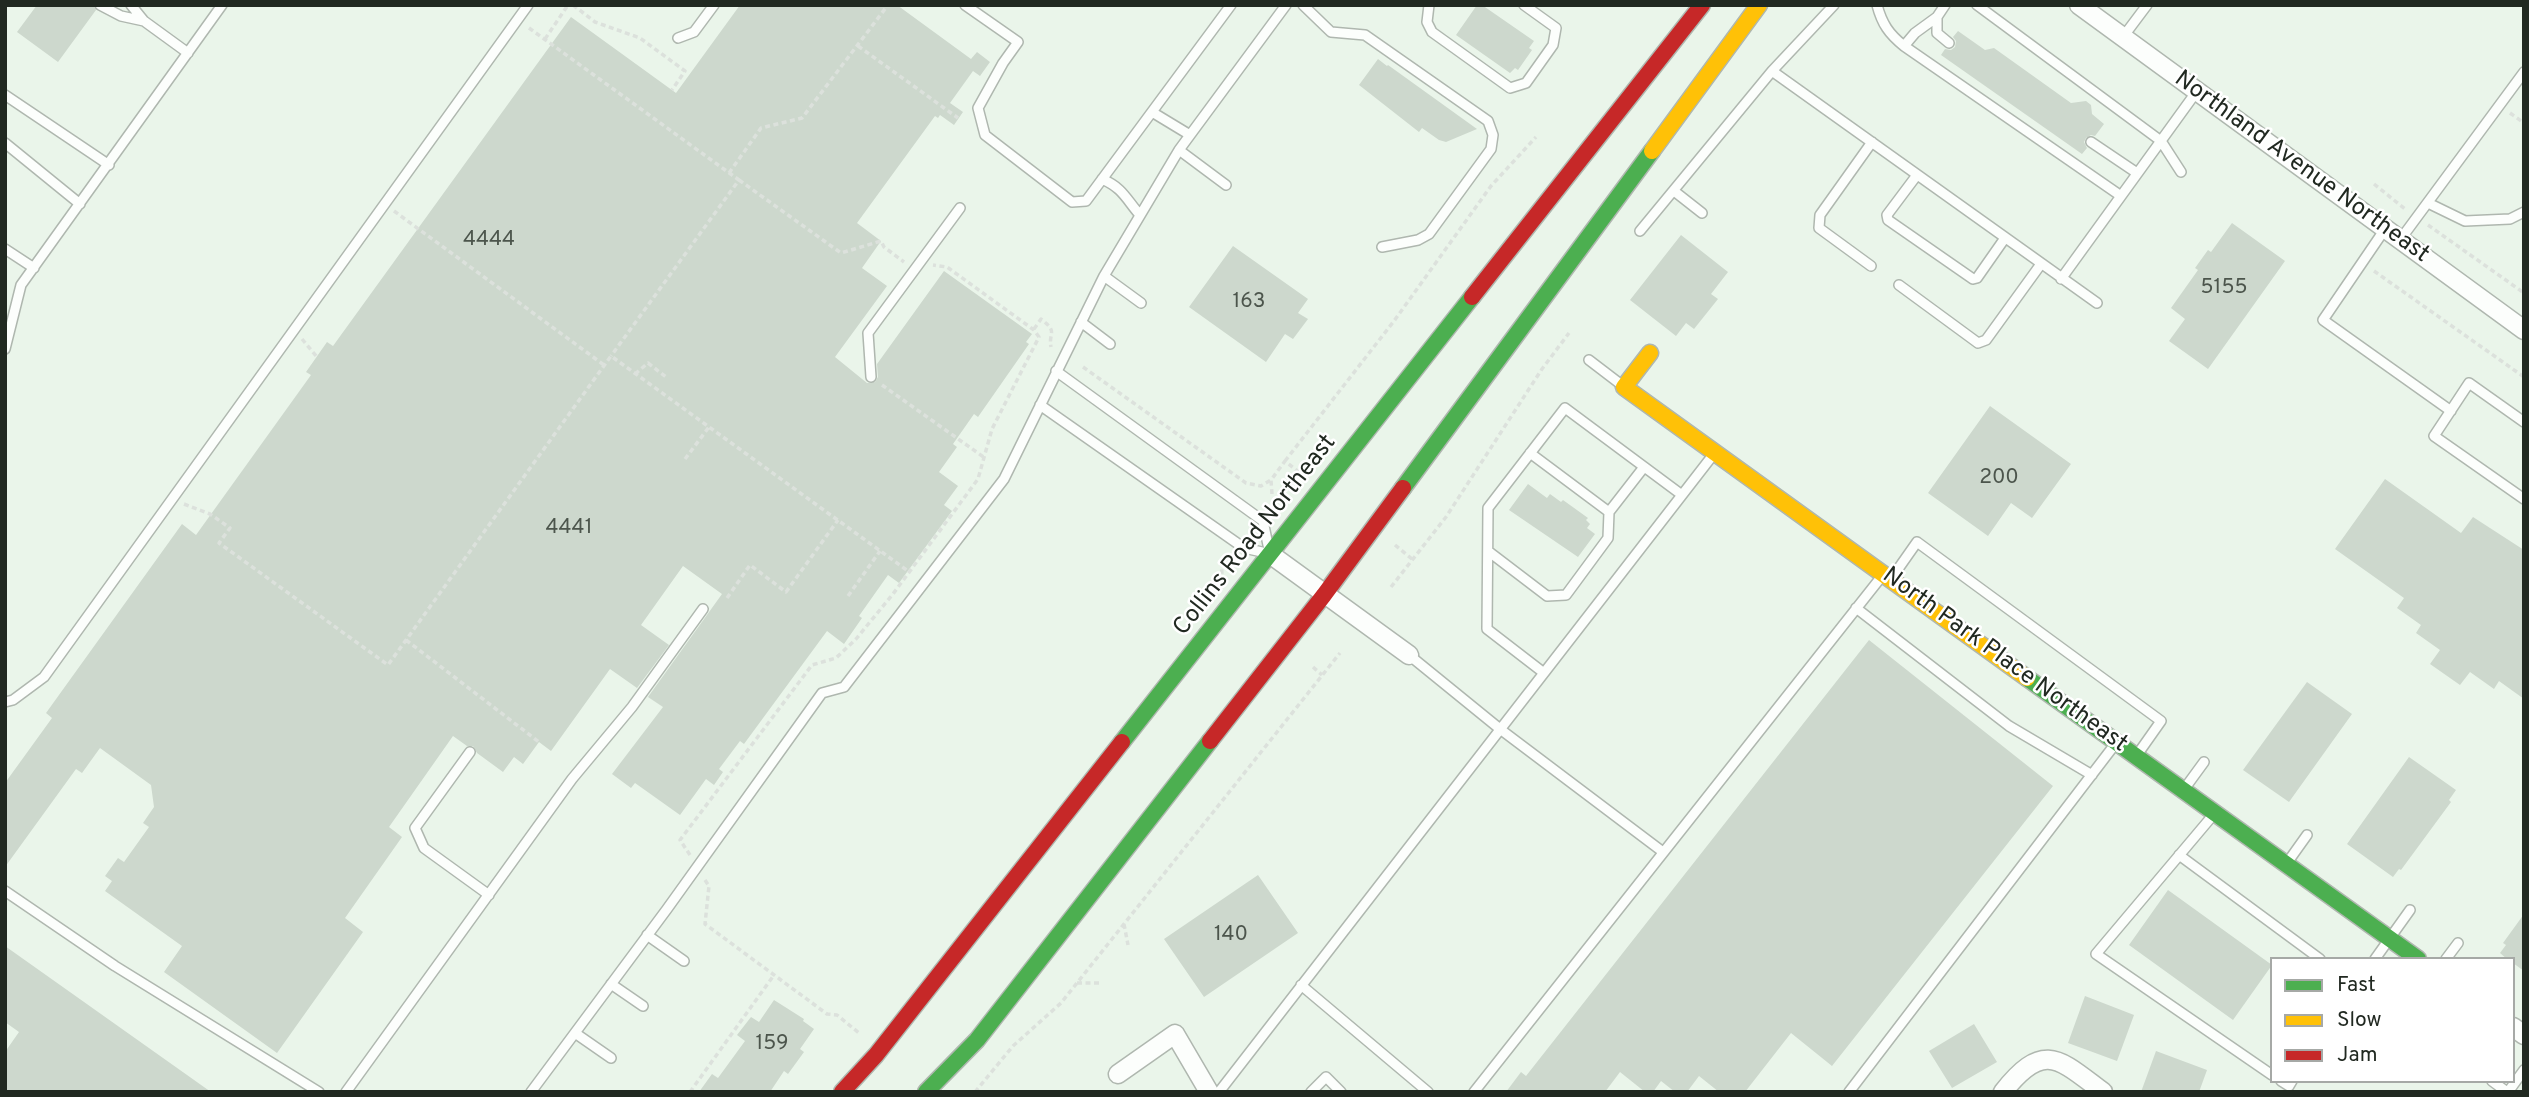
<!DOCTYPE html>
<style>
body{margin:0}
#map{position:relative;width:2529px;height:1097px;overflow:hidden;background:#eaf5ea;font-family:Overpass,sans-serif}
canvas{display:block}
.frame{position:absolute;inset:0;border:7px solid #212921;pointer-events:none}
.legend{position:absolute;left:2270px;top:957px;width:245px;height:126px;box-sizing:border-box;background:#fff;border:2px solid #a6a9a6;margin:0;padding:9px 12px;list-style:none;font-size:21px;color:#212921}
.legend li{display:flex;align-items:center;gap:14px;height:35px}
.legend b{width:35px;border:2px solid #a6a9a6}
</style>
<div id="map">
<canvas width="2529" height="1097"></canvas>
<div class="frame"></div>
<ul class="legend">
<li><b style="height:9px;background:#4caf50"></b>Fast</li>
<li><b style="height:9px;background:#ffc107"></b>Slow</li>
<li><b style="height:9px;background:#c62828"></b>Jam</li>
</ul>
</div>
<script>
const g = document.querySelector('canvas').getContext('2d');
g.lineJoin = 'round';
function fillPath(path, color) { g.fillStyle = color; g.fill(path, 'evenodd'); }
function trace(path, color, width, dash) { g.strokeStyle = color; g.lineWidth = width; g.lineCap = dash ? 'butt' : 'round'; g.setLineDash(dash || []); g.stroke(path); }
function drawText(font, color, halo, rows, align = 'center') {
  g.font = font + ' Overpass,sans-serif'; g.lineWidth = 5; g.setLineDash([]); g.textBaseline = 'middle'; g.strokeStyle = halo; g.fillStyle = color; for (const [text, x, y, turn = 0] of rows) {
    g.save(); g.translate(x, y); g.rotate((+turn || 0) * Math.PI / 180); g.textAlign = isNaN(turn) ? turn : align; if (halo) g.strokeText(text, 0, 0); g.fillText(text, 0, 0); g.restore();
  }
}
fillPath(new Path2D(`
 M37,5H93L96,10L58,62L17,32Z
 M740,5H897L971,59L977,52L990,62L980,76L973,71L950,103L963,112L954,125L940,115L938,118L935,116L857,223L881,241L862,268L887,286L835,357L867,383L875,382L878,377L877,364L944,271L1032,334L1026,342L1029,344L978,417L974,414L953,444L957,447L939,472L958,486L944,505L952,511L899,583L888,575L859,616L862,618L844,644L827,631L744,744L740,741L719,769L723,772L714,785L706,779L680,815L635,783L631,788L612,774L663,707L648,697L722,594L683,566L641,625L669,645L637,688L610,669L551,751L539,742L523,764L514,757L503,772L477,753L473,746H467L453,736L389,827L402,837L345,918L363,932L277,1053L164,972L182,946L105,891L112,881L105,876L118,858L124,862L149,827L143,823L154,807L151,785L100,748L82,773L76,769L5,867V783L52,718L46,713L182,524L196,535L311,375L306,372L327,342L333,346L571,17L676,93Z
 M1477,5H1482L1534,41L1529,48L1532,50L1518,70L1515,68L1510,73L1456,35Z
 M1958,31L1985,50L1994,48L2071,103L2086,101L2091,105L2092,114L2104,124L2095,136L2091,135L2086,138L2084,142L2087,148L2082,154L1941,55L1945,49L1951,50L1955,47L1956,41L1953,37Z
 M1378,59L1387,66L1388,65L1477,129L1446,142L1439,140L1422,128L1419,132L1359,85Z
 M2232,223L2285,261L2208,369L2169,341L2185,319L2171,308L2198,270L2195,268L2208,250L2211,252Z
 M1681,235L1728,272L1711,294L1718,299L1694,329L1686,323L1676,336L1630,300Z
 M1233,246L1308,299L1298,313L1308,319L1293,339L1285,334L1266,362L1189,307Z
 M1990,406L2071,464L2032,518L2011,503L1988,536L1928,493Z
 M2385,479L2461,533L2473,517L2524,550V699L2499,681L2494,689L2470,672L2460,685L2430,664L2440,650L2416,633L2421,625L2397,608L2404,598L2335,549Z
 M1528,484L1547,498L1550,494L1561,502L1563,500L1588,518L1586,520L1590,524L1587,528L1595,534L1578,557L1509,510Z
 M1869,640L2053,786L1832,1066L1791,1033L1745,1092H1719L1699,1076L1687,1092H1675L1661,1081L1653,1092H1645L1620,1072L1605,1092H1506L1521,1072L1526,1076Z
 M2307,682L2352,714L2289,802L2243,770Z
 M2409,757L2456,790L2449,800L2451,802L2401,870L2399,869L2393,877L2347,844Z
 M1258,875L1298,933L1204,997L1164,939Z
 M2168,890L2272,965L2233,1020L2129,945Z
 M2524,914V971L2513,963V959H2507L2500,953L2506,945L2503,943Z
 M5,946L211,1092H5V1052L19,1032L5,1022Z
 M2085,996L2134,1015L2117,1061L2068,1043Z
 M774,1000L804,1019L803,1021L814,1029L800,1049L804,1052L788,1074L784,1071L770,1092H699L712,1074L718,1078L745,1041L737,1035L751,1017L759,1022Z
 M1974,1024L1997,1062L1952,1088L1929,1051Z
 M2156,1051L2207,1070L2199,1092H2141Z`), '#cdd8cd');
const lane = new Path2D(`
 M100,5L121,16L144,21
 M131,5L144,21L188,53
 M965,5L1018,42L1003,63L978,108L985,135L1072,202L1086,201L1231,5
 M1303,5L1331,32L1365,35L1488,121L1493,135L1491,149L1429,234L1418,240L1382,247
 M1429,5L1427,22L1432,32L1510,88L1526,83L1553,45L1556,28L1524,5
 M1877,5C1882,24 1889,34 1904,46L2121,196
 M1945,5L1937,17V33L1949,43
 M1977,5L2161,141L2181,172
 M2123,37L2147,5
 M678,38L694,32L714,5
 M1904,46L1915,33L1937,17
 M1772,71L2097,303
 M5,95L109,165
 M1152,112L1190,135
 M2091,142L2137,173
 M5,143L80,204
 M1179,150L1226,185
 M1917,175L1887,215L1888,220L1973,279L1977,278L2005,238
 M1102,179C1123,188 1126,199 1140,215
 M1674,191L1702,213
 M2428,203L2465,221L2510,219L2524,212
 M2385,229L2323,320L2451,411
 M1640,231L1772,71L1834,5
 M2400,240L2524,72
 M5,249L34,268
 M1871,266L1819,228L1820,215L1872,142
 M1104,276L1141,303
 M2061,279L2197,91
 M1899,285L1978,343L1986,340L2041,264
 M1081,322L1110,344
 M5,349L21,285L222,5
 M1589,360L1623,386
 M1056,371L1263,521L1268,545
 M871,377L868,333L960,208
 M1040,405L1244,548L1262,552
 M2524,422L2469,383L2434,436L2524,499
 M1530,453L1609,512
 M1488,551L1547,596L1566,595L1608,538L1609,512L1644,467
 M1891,579L1917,542L2161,721L2137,755
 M1856,608L2009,726L2092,775
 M1409,655L1500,729L1663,852
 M1544,673L1487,629L1488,508L1565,408L1682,495
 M5,702L13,700L44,677L528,5
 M470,752L415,828L424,848L489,895
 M2185,788L2204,762
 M2214,814L2096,954L2272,1075
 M2179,855L2320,959
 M2287,863L2307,835
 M5,891L115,966L319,1092
 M647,935L684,961
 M2375,959L2410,910
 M2446,959L2458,943
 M611,984L643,1006
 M1301,985L1428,1092
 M575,1033L611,1058
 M2281,1081L2289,1086L2292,1081
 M2492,1081L2507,1092
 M346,1092L572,779L632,707L703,609
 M531,1092L667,909L822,693L844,687L1004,479L1104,276L1179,150L1286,5
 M1219,1092L1713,455
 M1311,1092L1326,1077L1341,1092
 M1474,1092L1882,576
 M1849,1092L2116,743
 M2508,1092L2524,1070`);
const street = new Path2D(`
 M2079,5L2524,330
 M1270,554L1409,655
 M2513,1027L2524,1035
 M1118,1074L1175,1034L1209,1092
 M2003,1092C2044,1040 2059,1059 2103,1092`);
const fast = new Path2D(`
 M1403,488L1652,151
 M2027,678L2418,959
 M1122,742L1472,297
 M926,1092L977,1040L1210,741`);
const slow = new Path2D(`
 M1652,151L1759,5
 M1650,353L1624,387L2027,678`);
const jam = new Path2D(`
 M1472,297L1702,5
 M1210,741L1324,595L1403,488
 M842,1092L876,1055L1122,742`);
trace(lane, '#afb7af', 12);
trace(street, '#afb7af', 21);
trace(fast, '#afb7af', 19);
trace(slow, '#afb7af', 19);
trace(jam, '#afb7af', 19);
trace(new Path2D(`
 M573,5L595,22L640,38L685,71L672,90
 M529,28L739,180L611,356
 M545,39L568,5
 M858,46L958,118
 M2510,113L2524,123
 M729,173L761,128L802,118L888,5
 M739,180L841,253L881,241L884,247L904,262
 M2374,184L2405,209
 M394,211L604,365
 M2428,225L2524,293
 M2374,271L2524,377
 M1034,329L1041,319C1059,333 1048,332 1051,347
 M302,339L317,357
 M1083,367L1246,483L1261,486L1271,480
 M635,374L648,363L666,377
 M882,385L985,458
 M685,459L709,427
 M1285,461L1394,321L1491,186L1536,137
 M1272,494L1271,480L1285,461L1301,474
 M184,504L210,514L230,528L219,543L388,665L611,356L908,571
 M1395,545L1412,559
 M1221,561L1222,574
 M1391,587L1446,517L1542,369L1569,333
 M848,596L880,551
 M727,598L750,565L786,592L838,520
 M406,640L539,742
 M1313,667L1322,675
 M690,855L680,840L812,665L836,658L856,639L893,594L978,479L992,429L1039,337L1034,330L947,267L933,265
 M705,880L709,886L705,924L827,1014L837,1015L859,1033
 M1124,924L1128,945
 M1077,983H1099
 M690,1092L774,975
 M975,1092L1013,1046L1061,1003L1340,653`), '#dce1dc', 3.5, [5, 3.5]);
trace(lane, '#fcfefc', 9);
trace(street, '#fcfefc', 18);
trace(fast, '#4caf50', 16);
trace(slow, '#ffc107', 16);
trace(jam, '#c62828', 16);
drawText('21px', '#4c554c', null, [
 ["4444",489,241],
 ["5155",2224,289],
 ["163",1249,303],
 ["200",1999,479],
 ["4441",569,529],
 ["140",1231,936],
 ["159",772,1045]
]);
drawText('24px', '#212921', '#fff', [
 ["Northland Avenue Northeast",2301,168,36],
 ["Collins Road Northeast",1256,536,-52],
 ["North Park Place Northeast",2004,661,36]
]);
</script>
